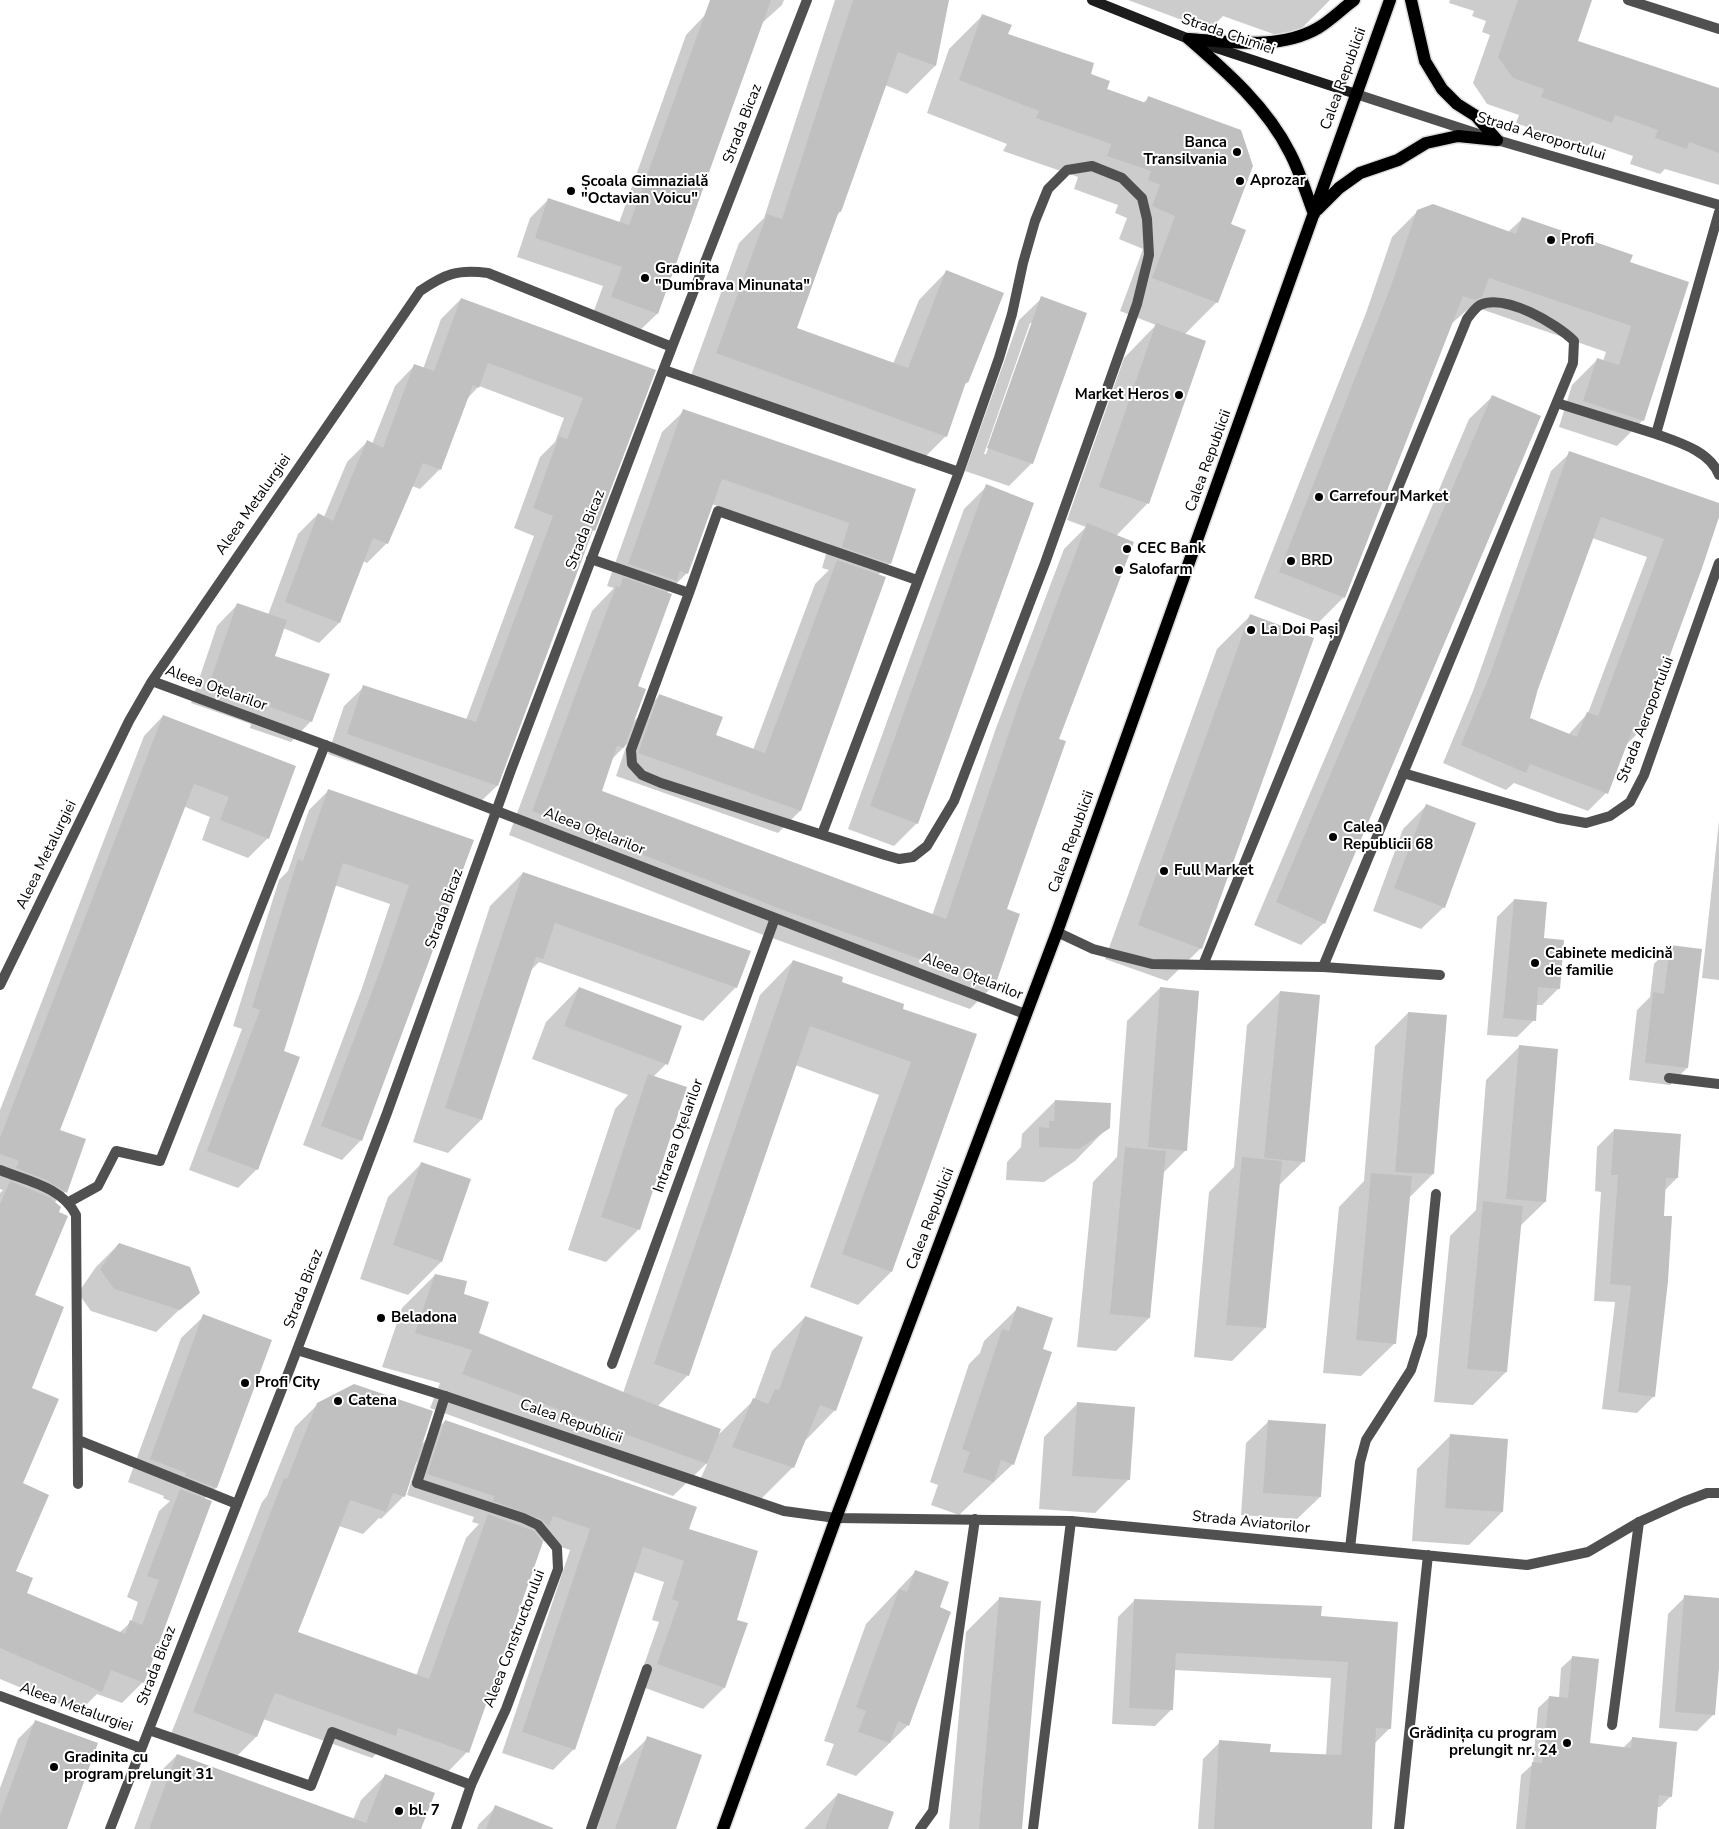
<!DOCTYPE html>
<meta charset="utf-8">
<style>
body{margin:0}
canvas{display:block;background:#fff}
</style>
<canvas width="1719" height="1829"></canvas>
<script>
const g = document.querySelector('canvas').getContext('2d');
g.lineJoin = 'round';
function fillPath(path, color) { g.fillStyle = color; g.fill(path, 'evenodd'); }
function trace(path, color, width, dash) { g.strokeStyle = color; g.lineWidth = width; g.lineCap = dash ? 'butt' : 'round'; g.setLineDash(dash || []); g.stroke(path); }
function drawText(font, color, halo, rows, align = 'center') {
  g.font = font + ' "Nunito Sans",sans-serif'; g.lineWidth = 4; g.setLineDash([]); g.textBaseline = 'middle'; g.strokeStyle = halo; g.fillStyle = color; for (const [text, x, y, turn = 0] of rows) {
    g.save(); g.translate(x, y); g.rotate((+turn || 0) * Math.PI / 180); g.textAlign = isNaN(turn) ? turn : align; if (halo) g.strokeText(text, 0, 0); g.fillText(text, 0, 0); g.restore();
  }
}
fillPath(new Path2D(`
 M712,0H784L782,5L761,24L657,314L637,333L592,316L603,286L517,257L530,218L549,199L619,223L686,35L705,15Z
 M835,0H948L935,66L907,94L885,85L840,212L836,216L796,328L893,364L919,300L946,272L967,382L964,386L946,436L918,464L689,381L739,243L764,218Z
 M1128,0H1330L1299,31L1279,36L1223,16L1209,30Z
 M1450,0H1590L1576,41L1719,89V185L1665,169L1660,174L1630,164L1633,156L1592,142L1585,148L1559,139L1516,123L1519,115L1487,104L1473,83L1490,35L1482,32L1486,21L1472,16L1474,11L1449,3Z
 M983,15L1007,35L1089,75L1106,90L1143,103L1148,98L1229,225L1217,302L1184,335L1204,342L1147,504L1116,536L1058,739L1006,910L994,985L970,1009L758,933L509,835L592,611L614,588L607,586L662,432L684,411L915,490L890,563L878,575L800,811L778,833L616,776L627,744L611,760L601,791L932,916L996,728L1064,549L1086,527L1067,520L1124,358L1156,325L1120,311L1143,249L1119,239L1127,218L1115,213L1118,205L1074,189L1078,177L1003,151L1007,144L927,113L949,49ZM712,504L829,544L822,568L829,570L815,584L753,750L715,736L660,695L633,722L637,687L666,594L687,573Z
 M1418,211L1508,232L1522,219L1629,263L1643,420L1617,446L1559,427L1572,385L1598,359L1603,361L1606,352L1472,306L1451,324L1344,597L1318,623L1254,598L1366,313L1392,237Z
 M1042,298L1032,463L1009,486L965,471L1019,320ZM1030,323H1033L986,454H984Z
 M461,299L654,371L594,530L590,533L497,786L477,805L328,754L344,706L364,687L466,720L534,536L514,528L540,457L555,442L564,418L479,386L467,399L440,469L420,489L412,486L387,543L367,563L363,561L339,623L319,643L283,628L273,657L311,721L291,742L250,728L251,724L191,703L217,626L237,605L268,615L298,534L318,514L324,517L347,462L367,442L372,444L395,386L414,366L423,369L441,319Z
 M1492,397L1324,923L1301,945L1254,925L1469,419Z
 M1570,453L1719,505V513L1642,729L1625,746L1606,793L1588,811L1514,783L1506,790L1443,763L1473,691L1551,471ZM1592,538L1647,557L1588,713L1568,735L1528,719L1537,689Z
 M987,486L917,823L894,846L848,829L964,509Z
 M1250,616L1201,948L1167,981L1105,959L1217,649Z
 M163,716L268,838L248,858L202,840L210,817L183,806L58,1130L65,1192L54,1203L33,1296L31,1388L15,1571L25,1593L119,1633L131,1622L138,1602L127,1597L159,1511L170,1501L163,1498L164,1496L128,1482L181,1338L204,1316L270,1341L216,1488L204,1499L143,1682L122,1703L97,1694L79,1712L0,1679V1193L3,1190L0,1189V1110L144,736Z
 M328,791L472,841L361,1140L342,1160L303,1145L362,988L390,904L334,885L282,1052L257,1169L238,1188L189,1170L242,1029L233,1026L279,880L288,871L309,810Z
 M1426,806L1444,907L1421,929L1373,911L1403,829Z
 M1719,821V980L1702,978Z
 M523,873L736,987L703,1021L539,962L530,971L481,1120L448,1153L413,1142L490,906Z
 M1514,900L1543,939L1559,988L1542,1005H1536L1534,1020L1517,1037L1487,1035L1497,917Z
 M1670,947L1687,1068L1670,1085L1629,1080L1637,1010L1650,997L1654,964Z
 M793,961L901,1009L976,1035L891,1272L858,1305L810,1287L879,1095L795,1065L688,1375L657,1407L717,1436L754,1400L772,1351L805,1317L835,1410L803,1443L793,1467L760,1500L700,1480L708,1462L673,1496L430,1408L440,1383L382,1367L402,1308L435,1275L462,1294L477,1333L623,1393L760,995Z
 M579,988L666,1064L653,1077L639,1229L606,1262L568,1250L615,1109L628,1095L532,1059L546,1022Z
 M1160,988L1186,1150L1162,1174L1149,1318L1116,1351L1077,1347L1093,1182L1117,1157L1127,1021Z
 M1280,992L1304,1161L1278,1186L1265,1328L1232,1361L1194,1357L1209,1192L1234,1167L1247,1025Z
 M1408,1013L1433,1174L1408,1199L1395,1343L1361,1376L1323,1373L1339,1207L1364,1181L1375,1046Z
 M1520,1046L1545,1202L1519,1227L1506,1372L1473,1405L1434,1402L1450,1236L1476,1210L1486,1080Z
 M1055,1101L1108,1127L1075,1161L1044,1182L1006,1180L1007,1162L1021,1147L1022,1134Z
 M1614,1130L1677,1178L1664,1191L1654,1396L1637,1413L1602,1409L1615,1302L1594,1301L1601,1192L1595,1191L1597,1147Z
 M421,1164L441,1262L408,1295L360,1279L388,1197Z
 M119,1244L198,1292L156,1332L91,1311L78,1293L96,1267Z
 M1018,1308L1041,1349L1013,1464L959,1515L931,1505L938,1485L930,1482L969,1364L980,1353L984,1341Z
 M318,1404L420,1446L445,1421L688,1530L736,1621L746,1624L724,1688L703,1709L637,1685L659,1622L652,1620L664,1582L634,1572L574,1749L553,1770L502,1753L570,1550L543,1541L467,1752L445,1775L379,1751L372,1758L263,1719L256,1737L234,1759L171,1734L262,1502L267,1496L295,1427ZM415,1461L417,1462L407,1495L474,1517L472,1522L479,1524L466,1538L416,1676L297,1633L339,1526L363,1534L379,1518L381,1519L404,1496Z
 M1077,1404L1128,1480L1095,1513L1039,1509L1044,1437Z
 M1269,1421L1320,1497L1297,1519L1241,1515L1246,1443Z
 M1450,1436L1502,1512L1469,1545L1412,1541L1417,1469Z
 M916,1571L938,1608L908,1725L856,1776L826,1765L834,1744L824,1741L866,1624Z
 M1685,1597L1719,1599V1653L1714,1714L1697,1731L1659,1728L1668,1614Z
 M999,1599L1021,1829H949L966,1632Z
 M1135,1600L1320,1617L1390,1728L1374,1744L1371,1829H1198L1203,1759L1220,1742L1269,1753L1326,1755L1331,1678L1174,1670L1172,1709L1155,1726L1112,1724L1118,1617Z
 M1573,1657L1589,1745L1623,1748L1633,1738L1671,1796L1660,1807H1657L1655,1829H1516L1521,1775L1533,1764L1538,1708L1550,1697L1559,1698L1561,1668Z
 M35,1722L66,1829H0V1788L18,1739Z
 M648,1738L675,1829H594L614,1771Z
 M177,1755L353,1820L361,1800L385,1776L420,1829H134L152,1780Z
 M838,1794L887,1829H804Z
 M496,1807L547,1829H477L479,1824Z`), '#0003');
fillPath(new Path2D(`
 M710,0H771L658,314L611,297L622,267L535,238L548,198L629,225Z
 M853,0H949L936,66L898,52L841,212L839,211L797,328L908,368L946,270L1004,293L968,383L966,382L947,437L716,353L767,214L782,219Z
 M1518,0H1592L1578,41L1719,88V153L1689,142L1687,149L1655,138L1658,130L1615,115L1612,123L1585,113L1541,97L1544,89L1513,78L1498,57Z
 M982,14L1012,25L1008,34L1094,63L1091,74L1110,81L1107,89L1146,103L1148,96L1241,130L1253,166L1231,224L1246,230L1218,303L1152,278L1175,216L1152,206L1160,185L1148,180L1151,171L1107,156L1111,144L1036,118L1039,111L959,80Z
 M1433,204L1516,234L1522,217L1633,255L1630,262L1689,282L1644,421L1583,401L1597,358L1619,365L1631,326L1489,278L1482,297L1475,300L1463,296L1345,598L1279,572L1391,286L1417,210Z
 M1041,296L1087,313L1033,464L987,448Z
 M461,298L656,370L595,531L593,530L498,786L347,734L363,685L476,722L553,516L533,508L559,436L567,439L583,398L488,363L479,388L473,385L441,470L423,463L388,544L373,538L340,623L285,602L318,513L333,521L367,440L383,448L414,364L434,371Z
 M1156,323L1206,341L1149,504L1099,487Z
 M1492,395L1541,416L1325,924L1276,902Z
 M683,409L916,489L891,564L842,547L849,523L722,479L688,574L680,571L677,581L628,564Z
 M1569,451L1719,503V517L1702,568L1643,729L1634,726L1608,794L1530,764L1526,773L1461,745L1491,672ZM1601,517L1664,539L1598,716L1587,712L1577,737L1530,718L1538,689Z
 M986,484L1034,503L918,824L870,806Z
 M1087,523L1134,542L1059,739L1066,741L1007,909L1020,914L995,986L783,910L532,811L616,586L620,587L623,577L672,594L638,686L646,689L624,748L617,746L602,791L946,919L1019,703Z
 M837,560L886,577L801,811L638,753L659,694L723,717L716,735L765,753Z
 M237,603L287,620L275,656L330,674L312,722L270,707L271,703L210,682Z
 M1250,614L1314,638L1202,949L1138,925Z
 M163,715L296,766L269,839L220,820L229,797L194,784L60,1130L86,1139L67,1193L46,1180L16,1168L19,1161L0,1154V1138Z
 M328,789L474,840L362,1141L321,1126L381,968L409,885L343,863L284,1051L300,1057L258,1170L207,1151L260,1010L252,1007L298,859L303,861Z
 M1426,804L1476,823L1445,908L1394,888Z
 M523,872L751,951L737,988L555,923L543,959L536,957L482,1120L445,1108Z
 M1514,899L1547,902L1544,938L1564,940L1560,989L1538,987L1536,1021L1503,1018Z
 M1670,945L1702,949L1688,1068L1645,1063L1653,992L1664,994Z
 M793,960L843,977L842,982L904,1004L903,1009L977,1034L892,1272L842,1254L911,1062L810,1026L689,1376L654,1364Z
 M579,987L682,1026L668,1065L564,1026Z
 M1160,987L1199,991L1187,1151L1148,1147Z
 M1280,991L1320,995L1305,1162L1264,1158Z
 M1408,1012L1447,1015L1434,1174L1395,1172Z
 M1519,1045L1558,1049L1546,1202L1506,1199Z
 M648,1074L687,1087L640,1230L601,1217Z
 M1055,1100L1111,1103L1110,1128L1079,1149L1039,1147V1127L1049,1128V1121H1054Z
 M1614,1129L1681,1134L1678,1178H1666L1664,1216H1672L1668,1281L1655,1397L1618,1392L1631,1286L1610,1284L1618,1175H1611Z
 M1125,1147L1166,1151L1150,1318L1110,1314Z
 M1242,1157L1282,1161L1266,1328L1226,1325Z
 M421,1162L471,1179L442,1262L393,1245Z
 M1371,1173L1412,1176L1396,1344L1356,1340Z
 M10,1181L49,1197L61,1207L59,1212L68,1216L35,1295L64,1307L32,1388L59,1399L23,1483L49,1495L16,1571L33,1578L27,1593L125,1634L130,1620L142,1625L159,1580L147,1576L180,1489L212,1501L144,1683L111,1670L102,1692L0,1648V1204Z
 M1483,1201L1523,1206L1507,1372L1467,1369Z
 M119,1243L190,1267L200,1293L180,1310L114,1289L100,1269Z
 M435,1274L467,1281L464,1294L489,1302L479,1333L648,1402L721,1429L707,1464L462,1374L472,1350L415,1333Z
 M1017,1306L1053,1318L1043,1349L1052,1352L1014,1465L1001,1460L994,1482L963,1472L970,1452L962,1449L1002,1329L1009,1331Z
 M203,1314L272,1340L217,1488L185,1476L186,1473L150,1459Z
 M805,1316L863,1337L836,1411L820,1405L794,1468L732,1447L753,1398L768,1404L775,1389L779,1390Z
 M354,1384L433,1411L405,1497L393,1493L386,1512L350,1500L298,1632L429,1679L488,1514L534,1531L543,1542L469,1753L398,1728L396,1736L275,1693L257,1737L193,1712L284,1478L287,1479L317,1403Z
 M1077,1402L1135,1407L1130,1480L1072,1476Z
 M445,1420L697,1507L689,1529L758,1551L737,1620L748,1623L725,1688L657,1664L679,1602L672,1599L684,1561L643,1547L575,1750L522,1732L590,1529L553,1516L549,1527L541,1519L493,1501L494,1496L427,1474Z
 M1268,1420L1326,1424L1321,1497L1263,1493Z
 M1450,1434L1508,1439L1503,1512L1445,1508Z
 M915,1570L949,1582L940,1607L951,1612L909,1726L898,1721L890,1743L858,1732L866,1711L856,1707L899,1589L907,1592Z
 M1684,1595L1719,1598V1668L1715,1715L1675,1712Z
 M999,1597L1041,1601L1022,1829H979Z
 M1134,1599L1322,1606L1321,1616L1398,1622L1391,1729L1376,1728L1372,1829H1214L1219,1740L1271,1744L1270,1752L1341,1755L1348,1662L1176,1653L1173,1710L1129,1708Z
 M1572,1656L1599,1659L1590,1743L1631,1748L1632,1737L1677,1742L1672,1797L1659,1795L1656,1829H1525L1532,1762L1542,1763L1549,1696L1568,1698Z
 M35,1720L98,1743L67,1829H0V1815Z
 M647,1736L702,1755L676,1829H615Z
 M177,1754L366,1823L385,1774L435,1793L421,1829H149Z
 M838,1793L894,1812L888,1829H825Z
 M495,1805L553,1828V1829H486Z`), '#c0c0c0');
const primary = new Path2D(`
 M1411,0L1425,61L1442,89L1457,104L1476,116L1497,140
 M1189,39C1227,72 1267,107 1290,153C1300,172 1306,193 1314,214
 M1189,39C1230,42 1280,50 1318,28C1330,21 1342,9 1354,0
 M1317,210L1339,188L1360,173L1398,160L1426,143L1458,136L1497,140
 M723,1829L836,1518L1057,932L1390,0`);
trace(primary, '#dbdbdb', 15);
trace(new Path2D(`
 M1628,0L1719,29
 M664,370L959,472
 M591,559L689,593L631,750L632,764L642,775L661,783L885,855L899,859L913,857L927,846L954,801L1045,563L1137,304L1149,255L1147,219L1142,198L1122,178L1092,166L1067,170L1048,189L1035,221L1023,263L1012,314L999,358L959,472L822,834
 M689,593L718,511L917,580
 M0,1170C27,1181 62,1187 76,1215L78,1484
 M69,1202L98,1186L116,1151L160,1161L325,745
 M78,1440L237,1504
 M417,1483L445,1396
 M1350,1548L1360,1462L1366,1440L1411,1370L1422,1335L1436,1194
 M1612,1725L1639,1522
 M149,1730L311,1786L332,1732L471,1785
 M591,1829L647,1669
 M920,1829L933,1811L975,1519
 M1033,1829L1071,1521`), '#505050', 10);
trace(new Path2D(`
 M1719,212L1656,434C1678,442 1710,451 1719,475
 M1557,403L1656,434
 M152,681L325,745L1025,1014
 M1403,773L1558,818L1586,823L1610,816L1630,802L1644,775L1719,563
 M1057,932L1093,949L1152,964L1323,967L1440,975
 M1203,965L1467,319C1470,315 1475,308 1480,305C1505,293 1557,324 1574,341L1573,363L1323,967
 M0,985L129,721L152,681L420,291C445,274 457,269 488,273L672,347
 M1669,1078L1719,1084
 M297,1350L445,1396L784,1511L836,1518L1071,1521L1527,1565L1588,1552L1639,1522L1683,1502L1707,1493H1719
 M612,1364L775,918
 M417,1483L523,1518L538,1525L557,1548L558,1569L506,1709L471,1785L456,1829
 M0,1696L141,1748
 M110,1829L289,1371L387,1113L511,770L672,347L807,0
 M1399,1829L1428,1555`), '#505050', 10);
trace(new Path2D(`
 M1356,94L1497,140L1719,205`), '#505050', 10);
trace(new Path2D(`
 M1092,0L1189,39L1356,94`), '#1d1d1d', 10);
trace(primary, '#000', 12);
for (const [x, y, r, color] of [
 [1237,152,5,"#000"],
 [1240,181,5,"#000"],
 [571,191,5,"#000"],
 [1551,240,5,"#000"],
 [645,278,5,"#000"],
 [1179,395,5,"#000"],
 [1319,497,5,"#000"],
 [1127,549,5,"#000"],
 [1291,561,5,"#000"],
 [1119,570,5,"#000"],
 [1251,630,5,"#000"],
 [1333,837,5,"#000"],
 [1164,871,5,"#000"],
 [1535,963,5,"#000"],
 [381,1318,5,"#000"],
 [245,1383,5,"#000"],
 [338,1401,5,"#000"],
 [1567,1743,5,"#000"],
 [54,1767,5,"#000"],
 [399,1811,5,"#000"]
]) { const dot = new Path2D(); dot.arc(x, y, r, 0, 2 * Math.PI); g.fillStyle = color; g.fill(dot); trace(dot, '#fff', 2); }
drawText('15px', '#000', '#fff', [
 ["Strada Chimiei",1228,35,19],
 ["Calea Republicii",1344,79,-70],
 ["Strada Bicaz",743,124,-69],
 ["Strada Aeroportului",1541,137,17],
 ["Calea Republicii",1209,461,-70],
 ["Aleea Metalurgiei",254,505,-55],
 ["Strada Bicaz",586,530,-69],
 ["Aleea Oțelarilor",216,689,20],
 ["Strada Aeroportului",1646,720,-69],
 ["Aleea Oțelarilor",594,832,21],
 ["Calea Republicii",1072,842,-70],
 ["Aleea Metalurgiei",47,855,-64],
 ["Strada Bicaz",445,909,-70],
 ["Aleea Oțelarilor",972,977,21],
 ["Intrarea Oțelarilor",679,1136,-70],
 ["Calea Republicii",931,1219,-69],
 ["Strada Bicaz",304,1289,-69],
 ["Calea Republicii",571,1422,19],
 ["Strada Aviatorilor",1251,1523,6],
 ["Aleea Constructorului",515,1639,-69],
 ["Strada Bicaz",157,1666,-69],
 ["Aleea Metalurgiei",76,1708,20]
]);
drawText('bold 15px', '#000', '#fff', [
 ["Banca",1227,143,"right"],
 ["Transilvania",1227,160,"right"],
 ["Aprozar",1250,181],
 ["Școala Gimnazială",581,182],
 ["\"Octavian Voicu\"",581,199],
 ["Profi",1561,240],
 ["Gradinita",655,269],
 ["\"Dumbrava Minunata\"",655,286],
 ["Market Heros",1169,395,"right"],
 ["Carrefour Market",1329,497],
 ["CEC Bank",1137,549],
 ["BRD",1301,561],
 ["Salofarm",1129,570],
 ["La Doi Pași",1261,630],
 ["Calea",1343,828],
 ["Republicii 68",1343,845],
 ["Full Market",1174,871],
 ["Cabinete medicină",1545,954],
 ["de familie",1545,971],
 ["Beladona",391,1318],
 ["Profi City",255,1383],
 ["Catena",348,1401],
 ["Grădinița cu program",1557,1734,"right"],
 ["prelungit nr. 24",1557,1751,"right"],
 ["Gradinita cu",64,1758],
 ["program prelungit 31",64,1775],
 ["bl. 7",409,1811]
], 'left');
</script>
